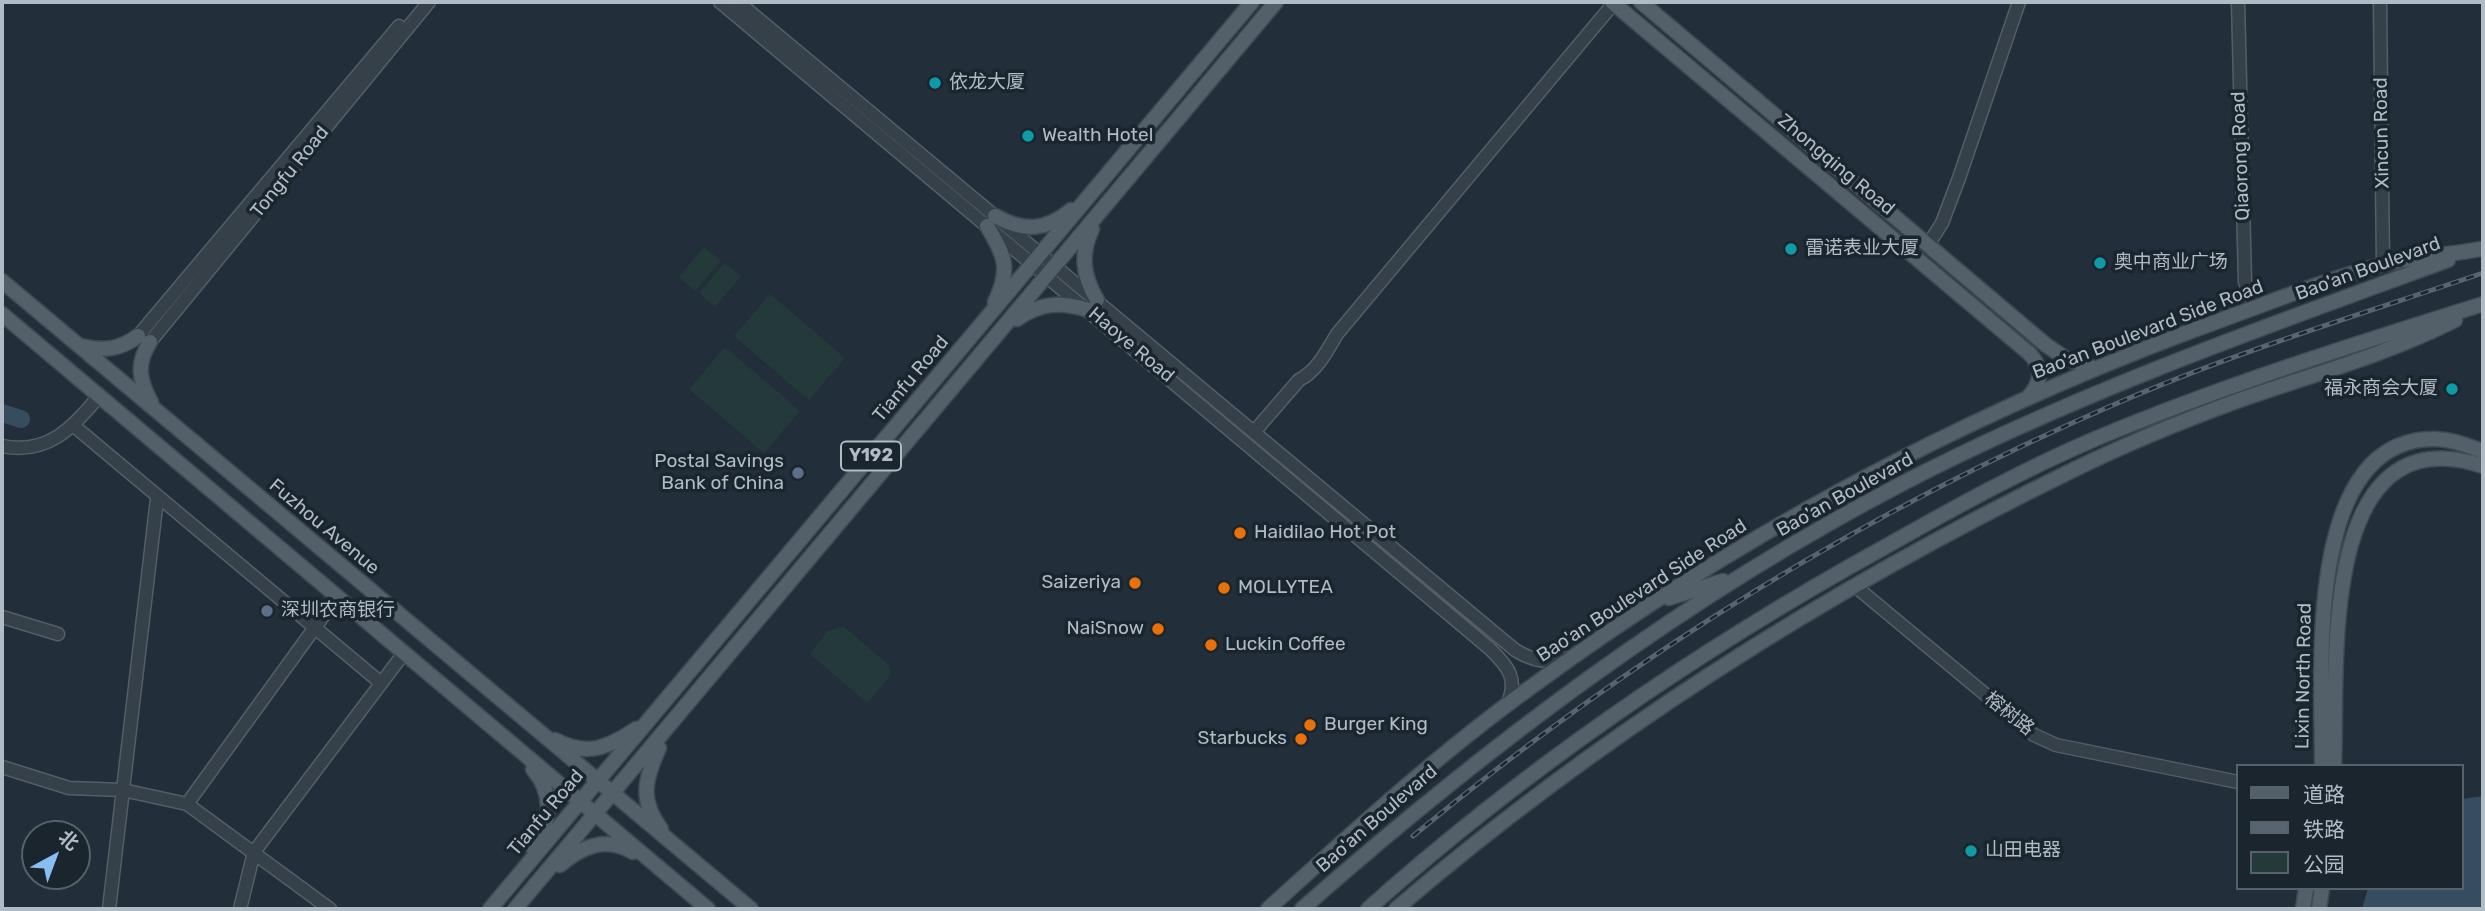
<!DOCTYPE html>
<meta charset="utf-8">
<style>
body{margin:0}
#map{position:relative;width:2485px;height:911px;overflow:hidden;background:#222e39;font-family:Rubik,"Noto Sans SC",sans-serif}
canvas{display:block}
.frame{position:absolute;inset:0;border:4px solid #b0bbc5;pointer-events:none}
.legend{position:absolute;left:2236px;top:764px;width:228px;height:126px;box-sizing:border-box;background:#1b252e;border:2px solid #57616a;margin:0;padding:9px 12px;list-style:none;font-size:21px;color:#b0bbc5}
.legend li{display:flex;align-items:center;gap:14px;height:35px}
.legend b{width:35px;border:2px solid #57616a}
.north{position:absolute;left:21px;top:820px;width:70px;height:70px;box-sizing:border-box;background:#1b252e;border:2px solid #57616a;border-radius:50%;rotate:41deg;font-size:19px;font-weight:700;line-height:28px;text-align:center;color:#b0bbc5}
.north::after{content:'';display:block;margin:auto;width:24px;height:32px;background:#86bef4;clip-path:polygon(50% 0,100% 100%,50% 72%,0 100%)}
</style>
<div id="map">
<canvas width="2485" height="911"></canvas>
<div class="frame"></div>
<ul class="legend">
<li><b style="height:9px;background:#535f69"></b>道路</li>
<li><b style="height:9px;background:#576570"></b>铁路</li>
<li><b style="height:19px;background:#243a3a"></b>公园</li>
</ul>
<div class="north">北</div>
</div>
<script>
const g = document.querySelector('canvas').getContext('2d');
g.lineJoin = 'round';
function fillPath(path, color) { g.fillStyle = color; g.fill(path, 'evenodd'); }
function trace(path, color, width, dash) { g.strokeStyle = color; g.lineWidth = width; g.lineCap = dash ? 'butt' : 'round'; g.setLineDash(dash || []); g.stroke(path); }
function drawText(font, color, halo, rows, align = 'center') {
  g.font = font + ' Rubik,"Noto Sans SC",sans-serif'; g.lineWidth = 7; g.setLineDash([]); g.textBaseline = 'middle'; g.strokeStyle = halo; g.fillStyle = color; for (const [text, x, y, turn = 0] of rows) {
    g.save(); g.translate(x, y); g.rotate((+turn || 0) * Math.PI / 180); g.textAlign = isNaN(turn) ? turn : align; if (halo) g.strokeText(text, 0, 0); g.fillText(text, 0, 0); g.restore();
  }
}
fillPath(new Path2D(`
 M704,247L721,261L695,291L679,277Z
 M725,263L741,276L715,307L699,293Z
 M770,294L845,358L809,400L734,336Z
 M725,347L800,411L764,453L689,389Z
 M844,627L889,665L891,675L867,703L810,654L827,631Z`), '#243a3a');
fillPath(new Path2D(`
 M2483,796V909H2362L2368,888H2462V799Z`), '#364d60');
trace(new Path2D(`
 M2,413L21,419`), '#364d60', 18);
const minor = new Path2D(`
 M720,2L1489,648C1508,666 1519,679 1507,705
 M738,2L1515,650C1533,661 1548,664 1568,658
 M2238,2L2245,282L2255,308
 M2380,2L2383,265
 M1928,245L1942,223L1959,178L2019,2
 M138,336L399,26
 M150,342L429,2
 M74,426L381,683
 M1254,432L1299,380C1317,371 1327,351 1337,334L1614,3
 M2,446C47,455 72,429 99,396
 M1855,586L2034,735L2056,745L2238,782
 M2,617L58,634
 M2,767L69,788L123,790L187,804L330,909
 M187,804L337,597
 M109,909L157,499
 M240,909L254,852L404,653`);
const major = new Path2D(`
 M1612,2L2030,354C2042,367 2042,382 2030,395
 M1641,2L2046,345L2065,358L2093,368
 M995,216C1023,232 1046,231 1071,210
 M987,226C1005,256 1011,269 995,302
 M1092,229C1080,255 1083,276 1097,300
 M2,281L751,909
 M2,314L708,909
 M1017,319C1041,302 1061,302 1089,310
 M150,342C136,364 139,380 151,402
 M81,346C104,351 119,350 138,336
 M1669,598L1723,581
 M555,740C587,757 607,748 636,729
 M659,748C645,779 639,800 661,829
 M2322,766C2323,681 2301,441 2432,439C2449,438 2467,446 2483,451
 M2334,766C2338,668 2316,412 2483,466
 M533,769C556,797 549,820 534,850
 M560,865C582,846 606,836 633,852
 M490,909L1252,2
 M515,909L1276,2
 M1268,909C1353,832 1438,754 1531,687C1734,538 1956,419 2191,331C2255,308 2319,282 2384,264C2416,256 2449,255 2481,249
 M1302,909C1488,745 1684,597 1905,482C2079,392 2264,327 2448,260
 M1368,909C1525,769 1698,650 1883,548C1952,509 2022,470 2095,439C2221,386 2352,345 2483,304
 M1396,909C1601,733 1831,588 2073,470C2126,444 2182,421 2237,401C2311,375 2386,355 2455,320
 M2303,909L2306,888
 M2319,909L2322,888`);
trace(minor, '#535e67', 15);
trace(major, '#3f4952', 17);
trace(minor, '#354049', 12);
trace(major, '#535f69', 14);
const rail = new Path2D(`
 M1413,836C1627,659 1865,511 2120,402C2238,351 2362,314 2483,273`);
trace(rail, '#576570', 5);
trace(rail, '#1b252e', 2.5, [8]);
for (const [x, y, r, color] of [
 [935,83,7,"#0f9aa8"],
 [1028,136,7,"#0f9aa8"],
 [1791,249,7,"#0f9aa8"],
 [2100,263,7,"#0f9aa8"],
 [2452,389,7,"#0f9aa8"],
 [798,473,7,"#5c6f8a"],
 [1240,533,7,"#e8710a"],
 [1135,583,7,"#e8710a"],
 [1224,588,7,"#e8710a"],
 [267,611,7,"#5c6f8a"],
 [1158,629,7,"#e8710a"],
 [1211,645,7,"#e8710a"],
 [1310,725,7,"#e8710a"],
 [1301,739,7,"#e8710a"],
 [1971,851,7,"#0f9aa8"]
]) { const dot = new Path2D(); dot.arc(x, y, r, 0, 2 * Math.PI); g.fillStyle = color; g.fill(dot); trace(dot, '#1b252e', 2.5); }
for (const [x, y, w] of [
 [871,456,60]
]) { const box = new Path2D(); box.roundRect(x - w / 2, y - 14.5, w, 29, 5); g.fillStyle = '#1b252e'; g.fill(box); trace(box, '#b0bbc5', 2); }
drawText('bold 18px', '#b0bbc5', null, [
 ["Y192",871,456]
]);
drawText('19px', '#b0bbc5', '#1b252e', [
 ["依龙大厦",949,83],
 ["Wealth Hotel",1042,136],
 ["雷诺表业大厦",1805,249],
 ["奥中商业广场",2114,263],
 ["福永商会大厦",2438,389,"right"],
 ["Postal Savings",784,462,"right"],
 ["Bank of China",784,484,"right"],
 ["Haidilao Hot Pot",1254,533],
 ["Saizeriya",1121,583,"right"],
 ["MOLLYTEA",1238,588],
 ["深圳农商银行",281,611],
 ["NaiSnow",1144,629,"right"],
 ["Luckin Coffee",1225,645],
 ["Burger King",1324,725],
 ["Starbucks",1287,739,"right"],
 ["山田电器",1985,851]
], 'left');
drawText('19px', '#b0bbc5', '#1b252e', [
 ["Xincun Road",2382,133,-91],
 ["Qiaorong Road",2241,156,-92],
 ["Zhongqing Road",1836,165,40],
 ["Tongfu Road",290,172,-51],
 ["Bao'an Boulevard",2368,269,-20],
 ["Bao'an Boulevard Side Road",2148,330,-21],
 ["Haoye Road",1131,345,40],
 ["Tianfu Road",911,379,-50],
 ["Bao'an Boulevard",1845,495,-29],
 ["Fuzhou Avenue",324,527,40],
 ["Bao'an Boulevard Side Road",1642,591,-33],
 ["Lixin North Road",2304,676,-89],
 ["榕树路",2009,714,38],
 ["Tianfu Road",546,813,-50],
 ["Bao'an Boulevard",1377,819,-41]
]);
</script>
